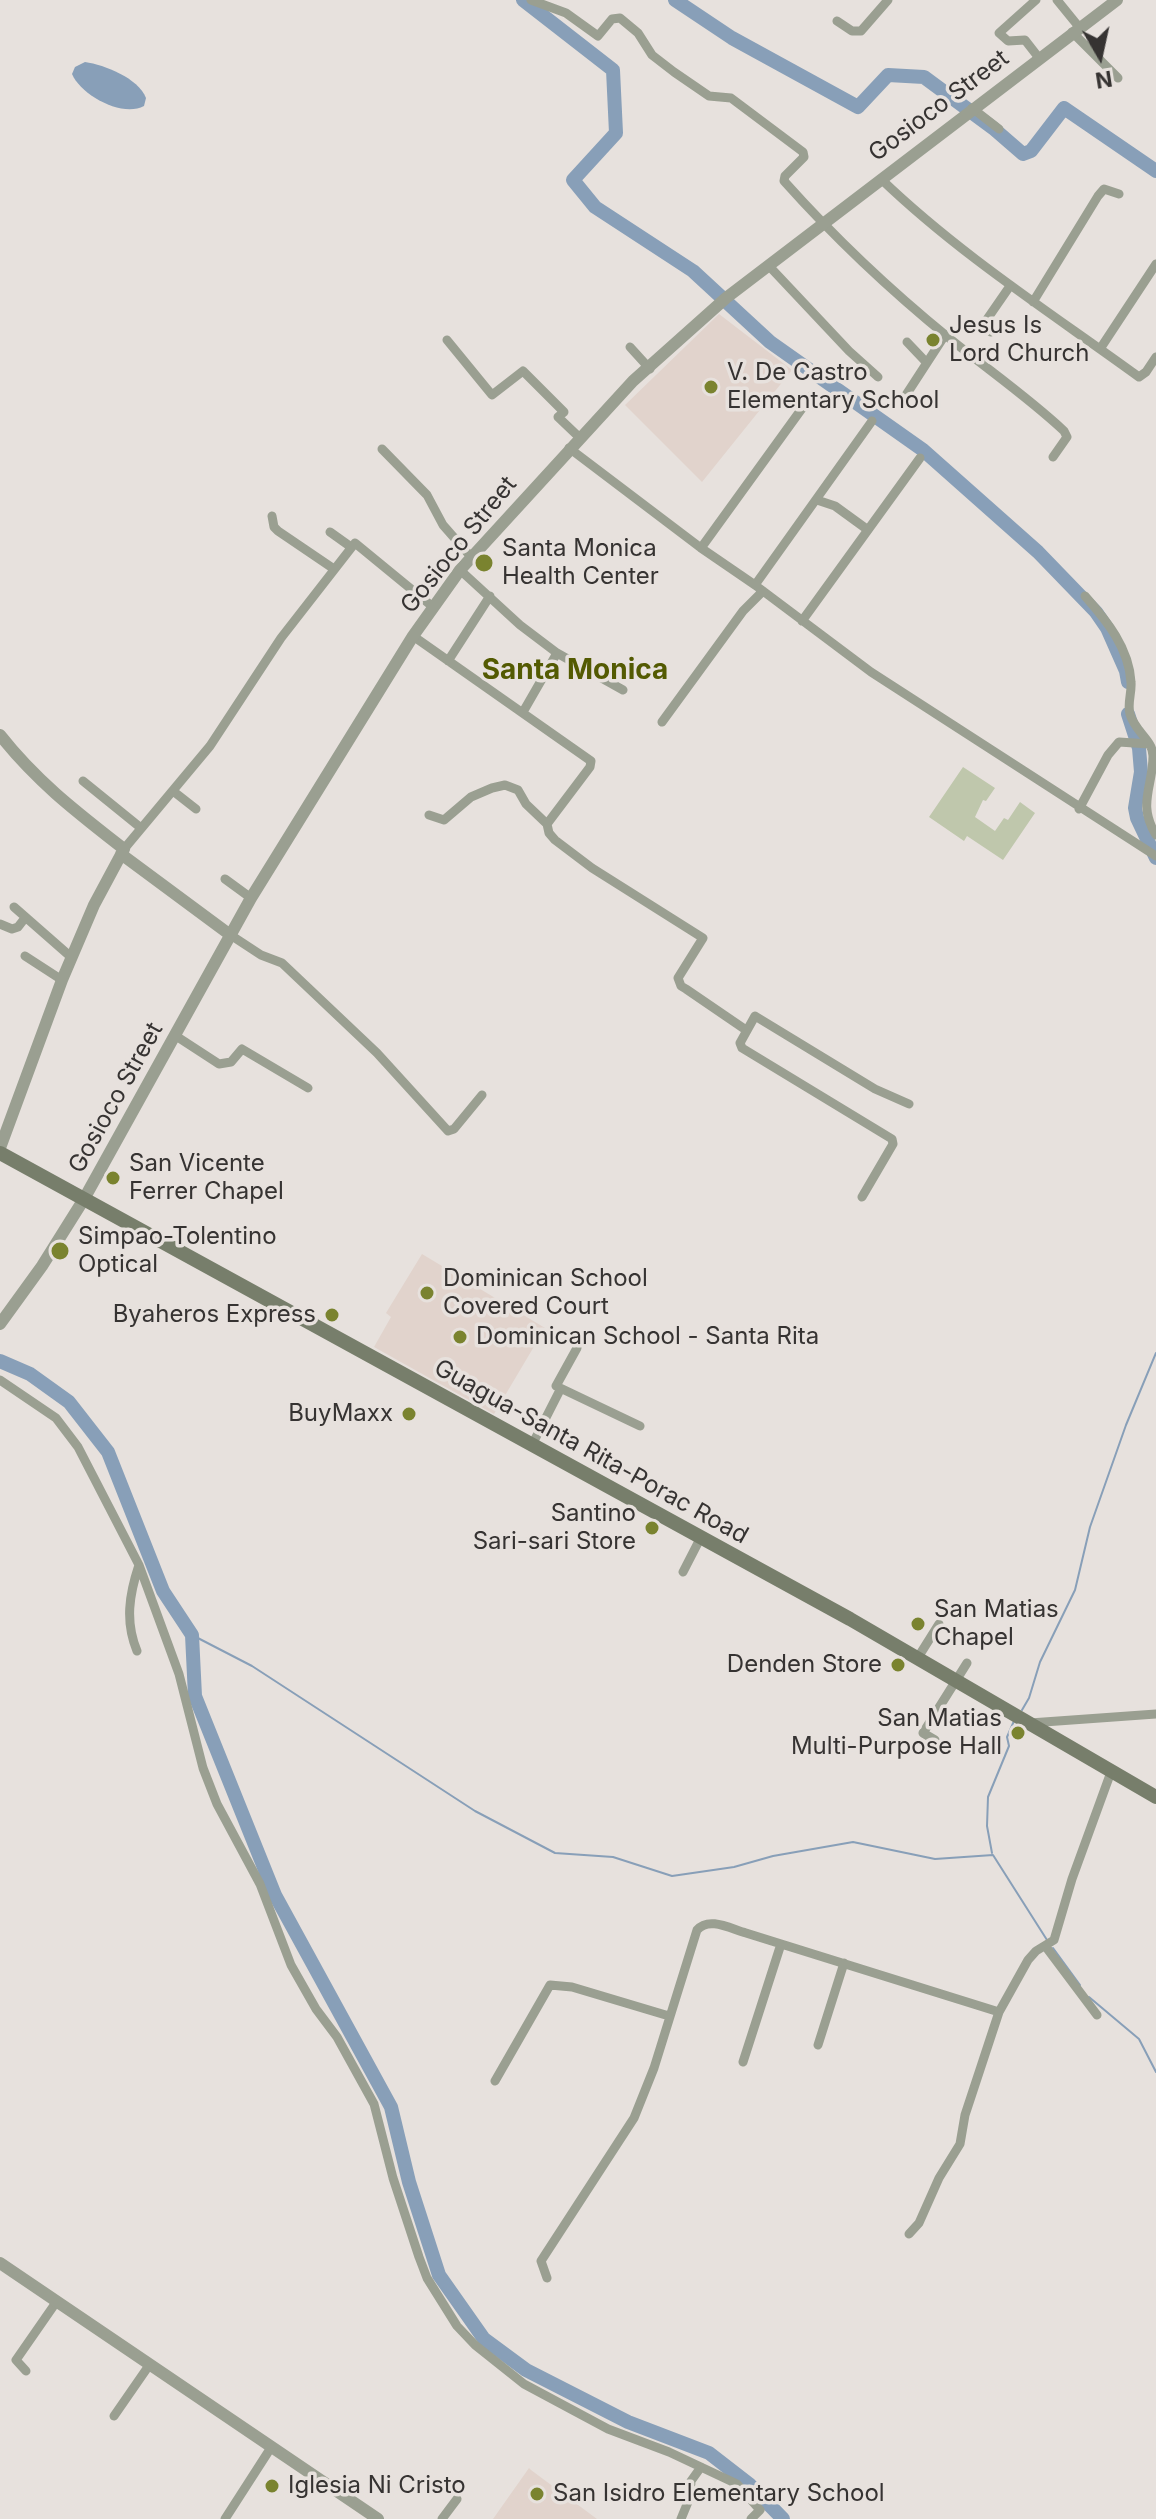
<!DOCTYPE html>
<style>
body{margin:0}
#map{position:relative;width:1156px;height:2519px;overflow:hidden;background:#e7e1dd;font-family:Inter,sans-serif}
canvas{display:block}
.north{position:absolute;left:1060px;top:16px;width:80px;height:80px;-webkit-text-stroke:6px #e7e1dd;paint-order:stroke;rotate:171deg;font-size:22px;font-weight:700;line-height:32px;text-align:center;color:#363332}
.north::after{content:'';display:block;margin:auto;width:28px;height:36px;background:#363332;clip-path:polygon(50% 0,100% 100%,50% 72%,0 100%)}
</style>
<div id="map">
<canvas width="1156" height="2519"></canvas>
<div class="north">N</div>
</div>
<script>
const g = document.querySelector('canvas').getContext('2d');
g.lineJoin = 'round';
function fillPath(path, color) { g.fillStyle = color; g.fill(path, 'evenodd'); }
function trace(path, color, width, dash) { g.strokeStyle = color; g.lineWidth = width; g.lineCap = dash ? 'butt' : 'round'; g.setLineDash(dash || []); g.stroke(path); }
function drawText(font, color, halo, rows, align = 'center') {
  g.font = font + ' Inter,sans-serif'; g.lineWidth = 7; g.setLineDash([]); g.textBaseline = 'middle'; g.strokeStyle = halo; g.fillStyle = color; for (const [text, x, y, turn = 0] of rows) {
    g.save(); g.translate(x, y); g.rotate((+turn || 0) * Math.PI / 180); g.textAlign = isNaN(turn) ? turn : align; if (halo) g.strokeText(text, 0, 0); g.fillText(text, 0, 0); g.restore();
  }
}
fillPath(new Path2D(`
 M719,314L792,370L702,482L625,405Z
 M422,1254L545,1328L494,1414L374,1347L391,1317L386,1313Z
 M529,2468L531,2470L597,2519H493Z`), '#e1d3cc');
fillPath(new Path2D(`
 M963,767L995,788L986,801L983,800L975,817L995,831L1004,818L1008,820L1020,802L1035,813L1003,860L967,836L964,841L929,817Z`), '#bfc7ac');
fillPath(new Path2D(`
 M85,62C105,65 138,78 146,98L144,106C122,118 81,95 72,74L75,67Z`), '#889fb8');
trace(new Path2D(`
 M192,1635L252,1666L475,1811L555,1853L613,1857L672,1876L734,1867L773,1856L853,1842L935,1859L993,1855L1047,1940
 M1022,1710L1029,1698L1040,1662L1075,1590L1090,1527L1126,1425L1156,1353
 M992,1853L987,1826L988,1797L1009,1746L1007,1737L1014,1721
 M1053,1948L1080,1985
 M1089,1997L1139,2039L1156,2072`), '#889fb8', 2);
trace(new Path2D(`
 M523,0L613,70L616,133L573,180L595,207L693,271L770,342L923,450L1038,552L1096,612L1107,628L1126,671L1128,682
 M675,0L732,38L858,107L888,75L924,77L993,128L1023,154L1031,151L1064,108L1156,171
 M1128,714L1139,748L1141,772L1135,808L1137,818L1156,858
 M0,1361L30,1374L69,1402L108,1452L163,1591L192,1635L195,1696L275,1895L391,2107L409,2182L439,2275L484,2339L526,2370L628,2422L709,2453L749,2484L783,2519`), '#889fb8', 14);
trace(new Path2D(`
 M531,0L566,13L598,36L612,19L620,18L638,33L652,55L674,72L709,96L731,98L803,152L804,157L785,176L784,181C834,237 890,290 949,338C987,369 1029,398 1064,431L1067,437L1053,457
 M1036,0L999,33L1008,41L1025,40L1039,58
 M1057,0L1079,27
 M837,21L852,31H861L888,0
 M1072,32L1118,78
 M972,108L999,129
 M881,179C959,254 1051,313 1139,377L1146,372L1156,357
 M769,266L849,351L878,377
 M1033,302L1098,196L1104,189L1119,194
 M991,332L983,325L1010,286
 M447,340L492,395L523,371L564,412L558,417L580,438
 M907,342L926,362
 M630,347L650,369
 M1100,349L1156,264
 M906,395L945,335
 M569,448L701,548L755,585L871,672L1156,856
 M382,449L427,495L443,525L472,558
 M817,500L835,506L868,530
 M272,516L274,527L278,531L334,569
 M330,532L351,547
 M701,548L811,396
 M460,570L520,625L557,653L523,712
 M755,585L872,421
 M1085,596C1107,621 1129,648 1131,682C1132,693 1127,703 1130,714C1135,732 1153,740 1153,756C1153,787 1137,804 1156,835
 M802,621L920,458
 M413,636L591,761L590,767L547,824
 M557,653L623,690
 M448,661L490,596
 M662,722L743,611L763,591
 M83,781L141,828
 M173,791L196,809
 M1079,809L1108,755L1119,742L1149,744
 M429,815L444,820L471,797L492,788L505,785L518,790L526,804L547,824L549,833L555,840L592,868L703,938L678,978L681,986L686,989L746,1030
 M124,849L210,746L281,638L355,543L433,607
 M225,879L251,898
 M14,907L71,957
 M0,924L12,929L18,927L25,918
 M229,934L261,955L282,963L377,1053L448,1131L454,1129L482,1095
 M25,956L62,980
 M176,1036L219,1064L231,1062L242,1049L308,1088
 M862,1197L893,1144L892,1139L742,1048L740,1043L755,1016L875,1089L909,1104
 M577,1348L556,1386L640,1426
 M0,1380L56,1418L78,1447L139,1565L179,1674L203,1768L217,1804L260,1884L291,1965L316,2009L337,2037L374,2104L393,2178L419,2257L427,2278L457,2326L475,2345L524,2384L608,2429L669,2452L737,2484L760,2510L751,2519
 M532,1445L560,1390
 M683,1572L701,1537
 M137,1651C125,1622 129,1595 139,1565
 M917,1659L939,1624
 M1030,1723L1156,1714
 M935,1740L923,1733L967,1663
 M1046,1947L1097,2015
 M818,2045L844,1963
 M743,2062L781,1944
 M495,2081L550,1985L572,1987L669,2016
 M909,2234L919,2223L939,2178L960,2144L965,2115L999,2012L1028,1960L1036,1951L1054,1940L1072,1879L1111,1772
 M547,2278L541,2261L634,2118L654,2068L697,1930C709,1916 731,1929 746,1933L999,2012
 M26,2371L16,2360L57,2301
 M114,2416L150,2364
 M225,2519L272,2446
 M442,2519L457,2499
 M681,2519L690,2497L691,2481L701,2467`), '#9a9f91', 9);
trace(new Path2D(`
 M0,735C37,782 78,813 124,849L94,905L62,980L0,1148
 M121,854L229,934
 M0,1324L42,1266L84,1199L251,898L413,636L460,570L633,381L726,298L1117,0
 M0,2263L378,2519`), '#9a9f91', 12);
trace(new Path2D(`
 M0,1153L850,1619L1156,1797`), '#777e6b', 14);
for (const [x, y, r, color] of [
 [933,340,8,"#7a832f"],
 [711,387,8,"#7a832f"],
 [484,563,10,"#7a832f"],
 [113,1178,8,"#7a832f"],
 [60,1251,10,"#7a832f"],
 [427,1293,8,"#7a832f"],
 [332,1315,8,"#7a832f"],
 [460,1337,8,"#7a832f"],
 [409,1414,8,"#7a832f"],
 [652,1528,8,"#7a832f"],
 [918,1624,8,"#7a832f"],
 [898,1665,8,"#7a832f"],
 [1018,1733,8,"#7a832f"],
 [272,2486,8,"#7a832f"],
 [537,2494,8,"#7a832f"]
]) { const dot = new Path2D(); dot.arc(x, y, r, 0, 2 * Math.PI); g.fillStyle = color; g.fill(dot); trace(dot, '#e7e1dd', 3); }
drawText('24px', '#363332', '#e7e1dd', [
 ["Gosioco Street",939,106,-37],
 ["Gosioco Street",459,545,-51],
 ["Gosioco Street",116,1098,-61],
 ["Guagua-Santa Rita-Porac Road",591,1452,29]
]);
drawText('24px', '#363332', '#e7e1dd', [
 ["Jesus Is",949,326],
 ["Lord Church",949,354],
 ["V. De Castro",727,373],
 ["Elementary School",727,401],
 ["Santa Monica",502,549],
 ["Health Center",502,577],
 ["San Vicente",129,1164],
 ["Ferrer Chapel",129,1192],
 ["Simpao-Tolentino",78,1237],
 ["Optical",78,1265],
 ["Dominican School",443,1279],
 ["Covered Court",443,1307],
 ["Byaheros Express",316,1315,"right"],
 ["Dominican School - Santa Rita",476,1337],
 ["BuyMaxx",393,1414,"right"],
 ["Santino",636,1514,"right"],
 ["Sari-sari Store",636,1542,"right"],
 ["San Matias",934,1610],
 ["Chapel",934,1638],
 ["Denden Store",882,1665,"right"],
 ["San Matias",1002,1719,"right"],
 ["Multi-Purpose Hall",1002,1747,"right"],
 ["Iglesia Ni Cristo",288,2486],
 ["San Isidro Elementary School",553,2494]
], 'left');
drawText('bold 28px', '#535a02', '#e7e1dd', [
 ["Santa Monica",575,671]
]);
</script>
